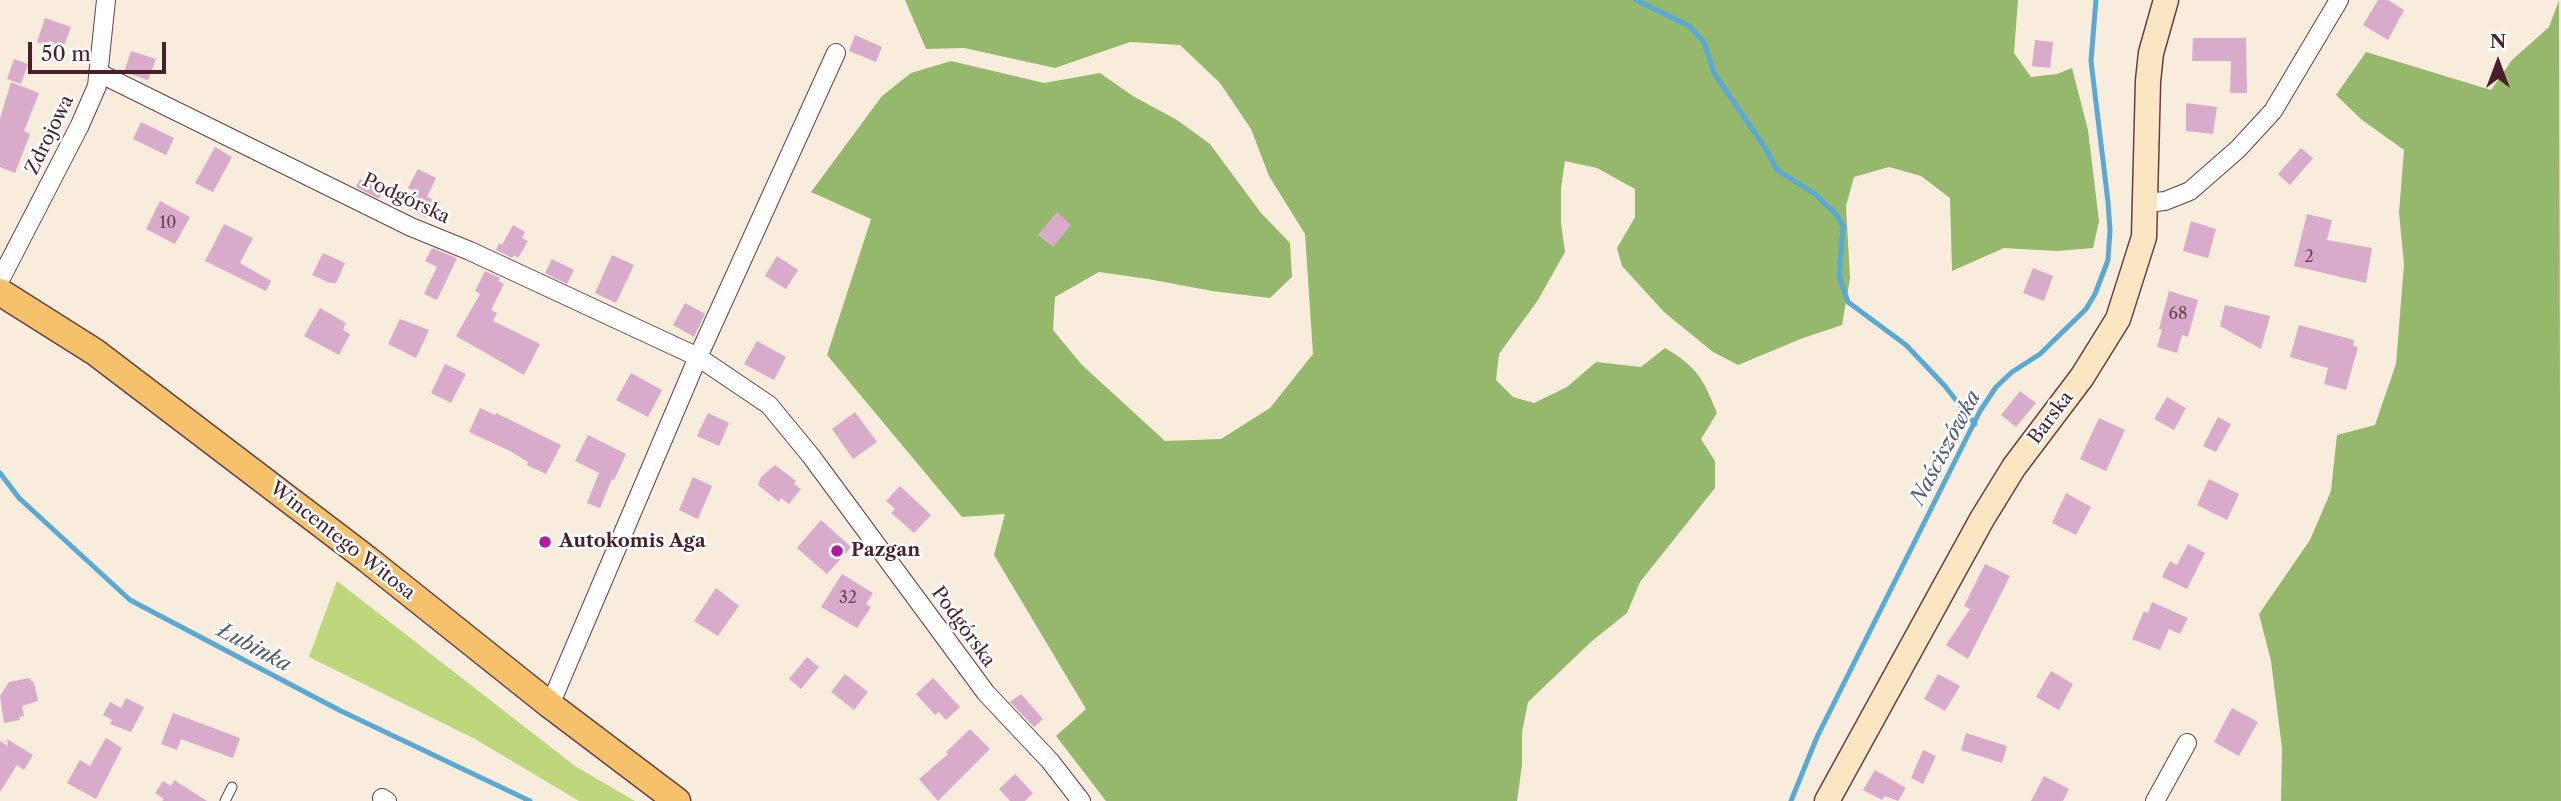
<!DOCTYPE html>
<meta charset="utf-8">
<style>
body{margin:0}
#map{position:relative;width:2561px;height:801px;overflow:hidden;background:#f8eddc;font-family:"Libre Caslon Text",serif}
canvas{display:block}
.north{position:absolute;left:2463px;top:28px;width:70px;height:70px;-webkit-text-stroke:5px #fff;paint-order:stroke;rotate:0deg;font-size:19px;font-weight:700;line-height:28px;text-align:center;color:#4a1f2b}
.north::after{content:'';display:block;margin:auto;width:24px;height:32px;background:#4a1f2b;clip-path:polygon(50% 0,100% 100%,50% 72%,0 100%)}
.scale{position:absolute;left:28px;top:42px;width:138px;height:32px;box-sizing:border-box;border:4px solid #4a1f2b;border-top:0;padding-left:9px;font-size:21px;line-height:24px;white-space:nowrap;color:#4a1f2b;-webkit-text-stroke:5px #fff;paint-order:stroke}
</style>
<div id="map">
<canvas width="2561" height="801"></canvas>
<div class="north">N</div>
<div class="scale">50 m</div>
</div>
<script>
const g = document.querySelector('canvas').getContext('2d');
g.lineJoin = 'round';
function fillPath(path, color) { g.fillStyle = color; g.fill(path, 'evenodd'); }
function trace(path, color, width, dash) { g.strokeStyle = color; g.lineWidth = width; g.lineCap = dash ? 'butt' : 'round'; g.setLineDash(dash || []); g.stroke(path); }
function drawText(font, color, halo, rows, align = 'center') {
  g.font = font + ' "Libre Caslon Text",serif'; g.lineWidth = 5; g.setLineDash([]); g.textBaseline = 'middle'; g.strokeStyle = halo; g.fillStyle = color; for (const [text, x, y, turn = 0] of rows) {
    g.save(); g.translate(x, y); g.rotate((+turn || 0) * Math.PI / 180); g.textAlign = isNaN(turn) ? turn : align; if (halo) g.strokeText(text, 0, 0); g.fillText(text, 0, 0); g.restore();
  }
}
fillPath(new Path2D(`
 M337,581L575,766L635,801H579L475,739L309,657Z`), '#bed77c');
fillPath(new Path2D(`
 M905,0H2018L2014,53L2031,77L2057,74L2072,68L2088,130L2099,221L2093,248L2057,251L2004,248L1952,271L1950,198L1921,176L1889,167L1854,177L1846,206L1850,278L1842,325L1803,338L1738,365L1713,352L1664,312L1622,266L1617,248L1635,217V189L1597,168L1565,161L1561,188V223L1565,252L1538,300L1499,354L1496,380L1513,397L1534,403L1567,387L1596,362L1641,367L1665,348C1697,367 1703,378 1717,413L1701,439L1715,461V488L1640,582L1627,613L1592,641L1528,702L1522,732V765L1517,801H1106L1056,736L1086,709L994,555L1005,514L962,517L827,355L871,219L811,192L882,96L911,73L951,61L1044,83L1100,73L1133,96L1177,120L1210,144L1261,213L1290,243L1292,277L1270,298L1212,291L1148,279L1099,272L1055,297L1053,330L1082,365L1165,441L1221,439L1270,408L1313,354L1305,234L1269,176L1251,129L1220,83L1180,45L1130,42L1055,68L964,48L926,49Z
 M2559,0L2561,801H2281L2282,748L2271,661L2259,614L2310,540L2331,491L2337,435L2375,425L2396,364L2404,264L2399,213L2404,150L2362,120L2336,95L2366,52L2491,90L2512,60L2549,27Z`), '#96b86c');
trace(new Path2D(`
 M1636,0L1689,26L1704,42L1714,73L1766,149L1777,170L1815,194L1836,214L1843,226L1839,276L1848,302L1906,345L1944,385L1975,424
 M0,473L19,498L130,600L339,710L530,801
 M1791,801L1817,737L1980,411L1996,387L2012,372L2040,354L2086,309L2095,294L2108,260L2110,230L2108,202L2091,61L2096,0`), '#5aa9d4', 5);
fillPath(new Path2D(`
 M2378,0H2388L2404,10L2388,40L2363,25Z
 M45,18L71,27L62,51L37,42Z
 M855,35L882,47L876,62L849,51Z
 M2193,38H2246L2247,93H2230L2231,61H2192Z
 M2035,40L2053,42L2050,68L2032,66Z
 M131,51L156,59L148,80L124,72Z
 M14,59L28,64L21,84L7,79Z
 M11,82L39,93L24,131L30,134L15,173L0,167V119Z
 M2186,103L2217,107L2213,134L2186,131Z
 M141,122L174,138L166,155L133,139Z
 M215,147L232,157L213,192L195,183Z
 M2301,148L2313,158L2290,185L2278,174Z
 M418,169L436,178L427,197L436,201L427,218L408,209L416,192L408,188Z
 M360,179L383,191L379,199L356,187Z
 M160,201L190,217L175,244L146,229Z
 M1057,212L1071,225L1053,247L1038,235Z
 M2307,214L2332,220L2327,240L2372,248L2366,283L2294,266Z
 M2191,221L2216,229L2208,258L2183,251Z
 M224,224L253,238L240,263L271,281L266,291L205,261Z
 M513,225L525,232L522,238L528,241L518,258L514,255L512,258L496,250L499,243L502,245Z
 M432,248L457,258L437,300L424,294L437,267L425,261Z
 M323,253L345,263L336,283H330L312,275Z
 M612,255L634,265L616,303L595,293Z
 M777,256L798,270L786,289L765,276Z
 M552,259L574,270L567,284L545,273Z
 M2033,268L2053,276L2044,301L2023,293Z
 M485,271L500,278L498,281L504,284L491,310L497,313L493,321L540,344L524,375L456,336L480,294L475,291Z
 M2169,291L2198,300L2188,337L2182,335L2177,353L2157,347L2162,330L2159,329Z
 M685,303L705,314L694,337L673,325Z
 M2225,305L2270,316L2261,349L2220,326Z
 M320,308L346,323L343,330L350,334L339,355L304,336Z
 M400,319L429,330L416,358L388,344Z
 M2299,325L2354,340L2353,346L2358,347L2346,390L2324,384L2328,368L2290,357Z
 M757,341L786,357L774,380L744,364Z
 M445,364L466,374L451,403L431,393Z
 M631,373L662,390L648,417L616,400Z
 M2020,391L2036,403L2016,427L2001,415Z
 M2167,397L2186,408L2174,430L2154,419Z
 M480,408L495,415L496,413L561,445L546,474L527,465L528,462L510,451L469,432Z
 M855,412L877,442L853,459L832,429Z
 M708,413L729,423L719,446L697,436Z
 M2218,417L2231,424L2216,452L2203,446Z
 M2099,418L2125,430L2106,471L2080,459Z
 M588,435L626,454L614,480L612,479L600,508L587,503L599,473L575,461Z
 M775,465L796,481L794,484L801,489L789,504L781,498L779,502L758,485L761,477Z
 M693,477L712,486L698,519L679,510Z
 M2209,479L2239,494L2227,520L2197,505Z
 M900,486L931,515L914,533L891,513L895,509L886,501Z
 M2066,493L2091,507L2076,535L2052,523Z
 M821,520L851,547L827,574L797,548Z
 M2188,544L2205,553L2187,589L2162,577L2170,561L2177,565Z
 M1985,564L2010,576L1968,659L1946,645L1970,609L1964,606Z
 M842,574L873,593L866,604L871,607L857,628L821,607Z
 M716,588L739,606L718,636L694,621Z
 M2152,602L2188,618L2180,634L2169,629L2160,650L2132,639L2144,611L2148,613Z
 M807,657L819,667L801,689L789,679Z
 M2051,671L2073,684L2059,710L2036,697Z
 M845,674L868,692L854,710L831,692Z
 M1938,674L1960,686L1945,711L1924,699Z
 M29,678L34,683L38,701L22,706L24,716L19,717L20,720L4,723L0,696L9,682Z
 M933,678L960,707L946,720L939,712L935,715L916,694Z
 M1021,694L1043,719L1034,727L1010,702Z
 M126,698L144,707L131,732L110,724L112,720L103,715L110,702L121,708Z
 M2232,708L2258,722L2239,756L2214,742Z
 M173,713L240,738L233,758L181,739L177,750L161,744Z
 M970,729L990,749L938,801L919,779L948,754L946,752Z
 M1966,733L2007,746L2002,763L1961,750Z
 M106,738L122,748L96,799L67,783L80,760L90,766Z
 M7,739L33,755L24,770L17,765L0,792V741L8,746Z
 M1923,750L1936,756L1923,784L1911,778Z
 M1875,770L1906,788L1898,801L1885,796L1882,800L1863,790Z
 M1015,774L1033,793L1025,801H1010L999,789Z
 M2044,776L2069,789L2063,801H2031Z
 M174,780L207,801H162L164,799L155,793L163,781L171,786Z`), '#d9abca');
const lane = new Path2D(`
 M225,801L232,787`);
const street = new Path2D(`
 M99,73L411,227L470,251L698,357L769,405L811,456L986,693L1050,761L1081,801
 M2146,203L2165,201L2190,191L2238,149L2273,111L2339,0
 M0,280L80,125L97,86L106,0
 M550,705L698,357L836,53
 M382,798L387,801
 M2155,801L2187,743`);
const secondary = new Path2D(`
 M1827,801L1982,519L2014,467L2082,377L2118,319L2144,237L2148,81L2151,53L2166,0`);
const primary = new Path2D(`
 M0,292L95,352L367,559L550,705L677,801`);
trace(lane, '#643e46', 11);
trace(street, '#643e46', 20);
trace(secondary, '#643e46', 27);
trace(primary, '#643e46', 29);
trace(lane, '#fff', 9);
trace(street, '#fff', 18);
trace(secondary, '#fbe6c4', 24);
trace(primary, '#f5c16b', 26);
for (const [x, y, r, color] of [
 [545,542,7,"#b5179e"],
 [837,551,7,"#b5179e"]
]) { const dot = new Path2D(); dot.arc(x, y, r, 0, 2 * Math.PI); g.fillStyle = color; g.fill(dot); trace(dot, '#fff', 2.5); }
drawText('16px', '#6e4253', null, [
 ["10",168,223],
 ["2",2309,257],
 ["68",2178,314],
 ["32",848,598]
]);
drawText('19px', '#4a1f2b', '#fff', [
 ["Zdrojowa",50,135,-64],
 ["Podgórska",406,199,25],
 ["Barska",2051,418,-53],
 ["Wincentego Witosa",342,541,38],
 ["Podgórska",963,627,54]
]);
drawText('bold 19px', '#4a1f2b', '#fff', [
 ["Autokomis Aga",559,542],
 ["Pazgan",851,551]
], 'left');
drawText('italic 21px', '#515d77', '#fff', [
 ["Naściszówka",1946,448,-62],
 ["Łubinka",254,648,28]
]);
</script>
